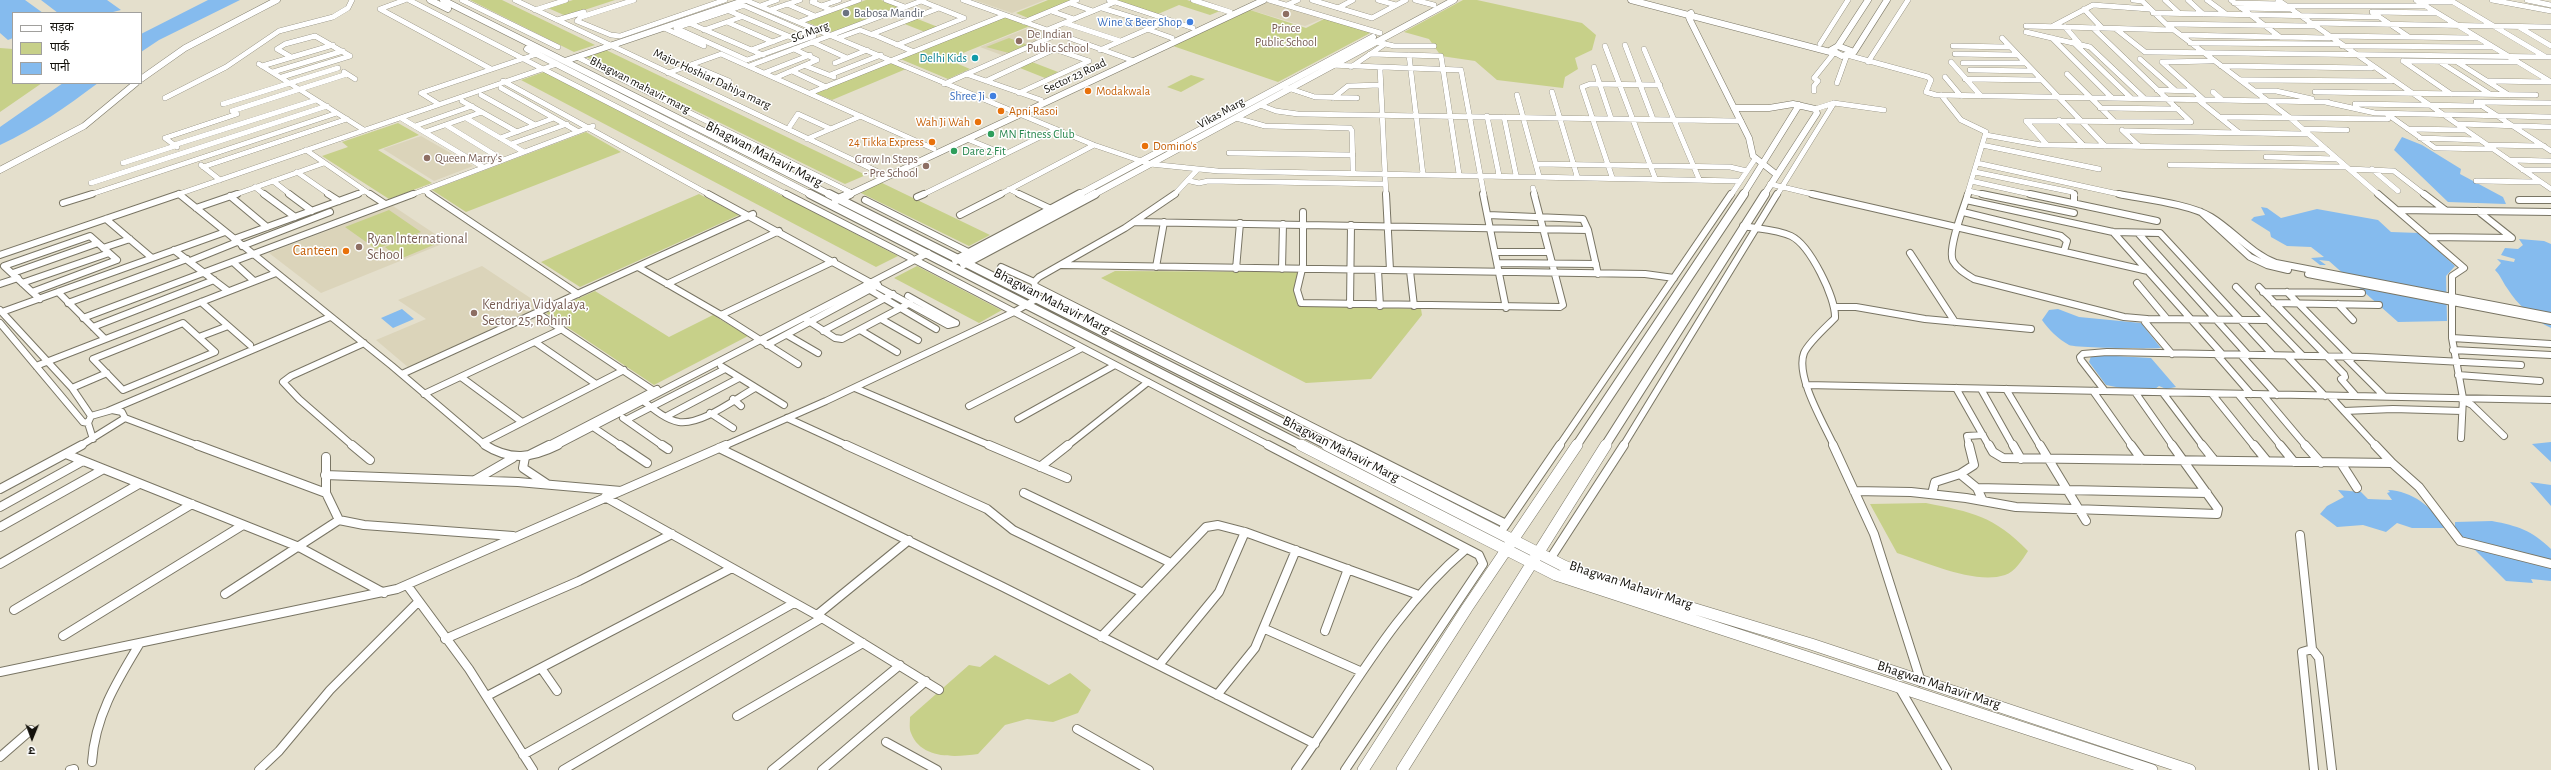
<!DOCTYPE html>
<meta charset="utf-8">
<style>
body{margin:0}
#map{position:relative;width:2551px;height:770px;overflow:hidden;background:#e4dfcc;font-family:"Alegreya Sans","Noto Sans Devanagari",sans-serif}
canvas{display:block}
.legend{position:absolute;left:12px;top:12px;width:130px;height:72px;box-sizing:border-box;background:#fff;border:1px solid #a1a09d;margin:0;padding:5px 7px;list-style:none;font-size:12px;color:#13110b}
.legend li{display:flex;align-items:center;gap:8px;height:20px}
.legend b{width:20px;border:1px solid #a1a09d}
.north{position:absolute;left:12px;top:718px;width:40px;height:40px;-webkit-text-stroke:3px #fff;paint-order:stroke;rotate:181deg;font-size:11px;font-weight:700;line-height:16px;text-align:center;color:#13110b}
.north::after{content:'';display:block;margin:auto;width:14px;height:18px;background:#13110b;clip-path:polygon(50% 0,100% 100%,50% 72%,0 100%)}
</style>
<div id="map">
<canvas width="2551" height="770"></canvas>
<ul class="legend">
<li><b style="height:5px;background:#fff"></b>सड़क</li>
<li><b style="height:11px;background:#c7d089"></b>पार्क</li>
<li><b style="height:11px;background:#85bbee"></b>पानी</li>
</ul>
<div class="north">उ</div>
</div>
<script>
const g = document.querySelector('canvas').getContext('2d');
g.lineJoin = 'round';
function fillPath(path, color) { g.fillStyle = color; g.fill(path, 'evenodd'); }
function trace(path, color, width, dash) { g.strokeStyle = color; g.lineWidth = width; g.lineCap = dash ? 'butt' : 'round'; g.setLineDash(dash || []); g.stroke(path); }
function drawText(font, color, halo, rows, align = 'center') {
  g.font = font + ' "Alegreya Sans",sans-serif'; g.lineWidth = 3; g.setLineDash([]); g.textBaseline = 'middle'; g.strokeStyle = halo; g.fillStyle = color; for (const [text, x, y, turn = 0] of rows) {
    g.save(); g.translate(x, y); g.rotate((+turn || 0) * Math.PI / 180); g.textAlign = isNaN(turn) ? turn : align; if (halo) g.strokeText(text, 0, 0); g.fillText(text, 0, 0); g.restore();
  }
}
fillPath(new Path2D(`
 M974,0H1045L1012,13Z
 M1269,1L1322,19L1305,26L1250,10Z
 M1033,26L1056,34L1004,56L980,47Z
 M421,136L473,166L434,181L383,149Z
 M393,206L447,242L321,293L269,253Z
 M482,266L544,307L409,368L376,340L426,319L398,300Z`), '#dbd4ba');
fillPath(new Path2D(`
 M470,0H502L595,45L574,52Z
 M573,0H615L566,16L548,8Z
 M866,0H881L899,7L832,32L806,22Z
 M1048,0H1071L1028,18L1016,13Z
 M1116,0H1187L1220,11L1210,15L1179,5L1158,14Z
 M1463,0H1477L1582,23L1596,35L1592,50L1575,58L1578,69L1565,77L1563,88L1497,80L1475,61L1441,56L1429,39L1404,32Z
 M1250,10L1306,28L1326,18L1372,32L1278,82L1173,46Z
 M1004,16L1030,26L958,55L966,59L956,63L970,69L948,79L898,58Z
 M915,18L938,27L925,32L902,23Z
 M1009,38L1028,45L1009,53L986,47Z
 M0,48L13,49V83H42L0,112Z
 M606,50L866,175L845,184L586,57Z
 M890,62L906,69L832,100L815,93Z
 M1032,62L1058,72L1045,78L1020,68Z
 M544,72L898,256L876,267L521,80Z
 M1191,75L1205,79L1181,92L1167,87Z
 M398,123L419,135L378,150L432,183L389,199L322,156L348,147L342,142Z
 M586,132L621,152L466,212L432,190Z
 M880,182L990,235L969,246L859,192Z
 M699,194L739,215L580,287L541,262Z
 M389,210L421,232L376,249L345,227Z
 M417,234L436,244L400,259L385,247Z
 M917,266L1001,310H1002L979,323L894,278Z
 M1115,271L1299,272L1297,305L1421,309L1422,315L1371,379L1306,383L1101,278Z
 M595,291L669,337L713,315L748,336L654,385L546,313Z
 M1926,503C1972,512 1994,516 2028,551C2022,560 2015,572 2005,575C1975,585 1926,562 1897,553L1870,504Z
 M995,655L1049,685L1070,673L1091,690L1078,713L1053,722L1027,719L1005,725L978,754C956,757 921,760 911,733C909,729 910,722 910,717L969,665L980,667Z`), '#c7d089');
fillPath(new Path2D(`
 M0,0H25L43,13H13V38L8,40L0,33Z
 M41,0H107L121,10L109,13H58Z
 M208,0H240L159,40L141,52V34Z
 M63,83H98C66,107 36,128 0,145V127Z
 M2402,137L2422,145L2461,169L2460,174L2503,197L2506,204L2448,202L2394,150Z
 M2261,207L2267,208L2281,218L2317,209L2378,220L2391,232L2419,233L2455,266L2446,276L2447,321L2398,322L2329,261L2319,260L2326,265H2320L2311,258L2324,257L2311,247L2287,246L2271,237L2270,232L2251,220L2254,217L2265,215Z
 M2519,239L2544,241L2551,244V328C2534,320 2517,304 2507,288C2502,281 2501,276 2495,270L2501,263L2497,259L2514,262L2515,259L2501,255L2505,248L2518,249L2523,245Z
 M402,309L414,319L393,328L381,318Z
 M2058,309L2079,317L2141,323L2161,348C2151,349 2076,348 2069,345C2058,339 2049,330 2042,320L2049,310Z
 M2099,355L2151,358L2176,387L2166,389L2159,386L2155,389L2121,388L2106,385L2089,362L2091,356Z
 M2551,442V462L2532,444Z
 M2530,482L2551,485V506Z
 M2338,490L2361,492L2368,499L2392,500L2387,493L2390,492L2388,490C2412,491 2433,507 2445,528H2412L2397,523L2386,532L2363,525L2337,527L2320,514L2327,506L2344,497Z
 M2492,521C2518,526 2531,530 2551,549V581L2531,579L2533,583L2506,581L2455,530V522Z`), '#85bbee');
const streetFar2 = new Path2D(`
 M405,0L380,9L491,69
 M409,0L788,195
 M462,0L558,47
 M515,0L887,176
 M634,0L581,17L577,21L611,35L620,36L725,0
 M745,0L1094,145L1150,164L1218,171L1740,181
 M815,0L812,2L831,10
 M886,0L905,7
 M963,0L1134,61
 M1109,0L1193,28
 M1193,0L1230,12
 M1269,0L1380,33
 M1312,0L1372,18L1406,0
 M1378,0L1396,5
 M1415,0L1434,5
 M2133,0L2142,1
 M2141,0L2166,24L2289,117L2379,195
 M2165,0L2179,13
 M2188,0L2203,14
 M2207,0L2226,14
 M2231,0L2280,37
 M2278,0L2551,189
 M2416,0L2551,82
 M2450,0L2544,56
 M2492,0L2551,11
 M2527,0L2551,5
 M2419,2H2453
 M1070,3L1093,11
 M2234,3L2283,4
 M787,4L815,16
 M1287,5L1298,0
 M742,6H745L814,36L747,60L676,28Z
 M760,6L777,0
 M821,6L839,0
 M2287,6H2426
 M1102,8L1157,25
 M1338,8L1353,0
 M2241,8L2291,9
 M2084,9L2102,28
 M535,10L566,0
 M727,10L800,41
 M770,10L800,0
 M1051,11L1074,19
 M2372,12L2437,13
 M2153,13L2379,17
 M2375,14L2409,37
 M557,20L584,12
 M727,22L773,42
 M799,22L859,0
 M1024,22L1077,0
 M689,23L763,55
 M1065,23L1120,41
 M2311,23L2551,27
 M2166,24L2315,26
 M2026,26L2174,30
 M2053,26L2093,5L2149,9
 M2065,27L2079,43
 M2519,27L2551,46
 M664,28L704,46
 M1147,29L1172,38
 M2116,29L2145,52L2551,57
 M704,30L741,17
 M1047,30L1115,2
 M2026,32L2090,47L2144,98
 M2181,35L2330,38
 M2329,36L2478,38
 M838,38L860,30L873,35
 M2002,38L2105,146
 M2052,38L2112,98
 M812,42L847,58
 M1377,42L1394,46H1434
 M2073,42L2131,98
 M1037,43L1089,61
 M2190,43L2339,44
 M1820,44L1848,0
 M897,45L964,18L921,1
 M1625,45L1653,119
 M1605,46L1655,178
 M1953,46L2010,47
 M2342,46L2492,47
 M1644,49L1699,179
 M751,50L788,36
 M1100,50L1169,20
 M912,51L872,34L939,8
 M721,54L934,149
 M1370,54L1441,56L1459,174
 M1955,54L2017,55
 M1409,55L1423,174
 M577,57L852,193
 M2140,59L2175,90
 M2403,61L2451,94
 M2404,61L2517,62
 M1868,62L1908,0
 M1951,62L1981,96
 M2440,62L2490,94
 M2457,62L2509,95
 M835,63L867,50
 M1963,63H2025
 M259,64L364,130
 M691,65L729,81
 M1329,65L1461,70L1484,195
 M262,66L333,45
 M749,66L924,0
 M806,66L834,77
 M2221,66L2372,68
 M1351,67L1385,44
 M1594,67L1611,118
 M1380,68L1386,195
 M1970,70L2033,71
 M792,71L826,87
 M273,72L343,51
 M344,72L355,79
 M668,73L721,54
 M764,73L810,55
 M966,74L1041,100
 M2067,74L2115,122
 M830,75L881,55
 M282,77L350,56L315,36L285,44L277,49L291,57
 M1945,77L1961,96
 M775,78L817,60L794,49
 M1965,79L2042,80
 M2241,80L2392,81
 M503,81L710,195
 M986,81L1055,49
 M2489,81L2551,82
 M1837,83L1847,55L1928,77L1931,80L1926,92L1936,95L2328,102
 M944,84L1058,34
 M1285,87L1315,97L1357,98
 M501,88L577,131
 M2157,90L2193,91
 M1814,91V86L1818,81L1814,78L1834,53
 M2255,91H2276L2312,99
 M1552,92L1577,176
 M2213,92L2221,99
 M2315,92L2536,95
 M810,93L1005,15
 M1019,93L1089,61
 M481,95L535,125
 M1517,95L1539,176
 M1941,95L1961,120L1986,132L1967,195
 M165,98L226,67L279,31L333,17L348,8L352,0
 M1333,98L1348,86L1381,85
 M2197,99L2238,132
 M2203,99L2162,62L2214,61
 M462,101L517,132
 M2325,102L2375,113L2551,117
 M437,103L421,93L537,54
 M2551,103L2476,102L2551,151
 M223,104L338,68
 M2355,104L2480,106
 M1260,105L1276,111L1298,114L1741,121
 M2100,108L2178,109
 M1815,109L1834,103L1884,110
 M232,111L347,74
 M2387,114L2435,148L2494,149
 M1487,116L1499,175
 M1504,117L1516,175
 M2219,117L2388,119
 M401,118L483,167
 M466,118L524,152
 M1236,118L1265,126L1350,128L1352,131L1353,172
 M2059,120L2084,146
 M2459,124L2551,127
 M446,125L503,160
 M415,126L472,106
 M790,126L798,114L831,129
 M2303,129L2347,130
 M2408,129L2466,130
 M2122,130L2139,146
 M2124,131L2308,134
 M425,132L482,112
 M1986,135L2041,145L2326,149
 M500,138L554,118
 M2420,138L2479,140
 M807,139L861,116
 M967,139L1004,154
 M511,144L567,124
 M174,145L316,100
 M1982,145L2099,169
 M2047,145L2026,121L2191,122L2093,28
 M2488,145L2544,146
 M177,147L165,138L237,114
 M306,150L371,195
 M1229,153L1353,155
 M2266,157L2337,159
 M2509,160L2551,161
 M123,163L175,146
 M1977,163L2123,195
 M1536,164L1730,167L1747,171
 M201,165L220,180
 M2170,165L2346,167
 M203,167L347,119
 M2349,169L2394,171L2425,195
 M2372,169L2398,191
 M2523,170H2551
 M297,172L330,195
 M1975,172L2072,192L2075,195
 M1612,177L1582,87L1590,84L1660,85
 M273,181L291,195
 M1190,181L1199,183L1208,181L1384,184
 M1971,181L2034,195
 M2476,181L2540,182
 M91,183L327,106
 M1770,184L1816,195
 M255,187L265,195
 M1533,188L1535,195
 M1009,189L1021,195
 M424,190L431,195
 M1969,191L1986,195
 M89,195L337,113
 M176,195L557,64
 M234,195L324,163
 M355,195L365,191
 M411,195L593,126
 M922,195L1056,129
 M999,195L1094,145
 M1174,195L1197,170
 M1731,195L1755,159
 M1777,195L1834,103`);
const streetFar1 = new Path2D(`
 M179,194L392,366L486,446
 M264,194L295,217
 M289,194L312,211
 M328,194L339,201
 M370,194L385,204
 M429,194L578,294
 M708,194L948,325L956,323
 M786,194L911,258
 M1019,194L1051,209
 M1175,194L1125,228L1039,277L1034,282L1035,286L1351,446
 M1386,194L1390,270
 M1483,194L1506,308
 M1812,194L2148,271
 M1968,194C1964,207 1947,249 1953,261C1957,269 1966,274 1974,279L2124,317L2147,319
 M1982,194L2074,213
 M2030,194L2157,221
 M2074,194V203
 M2119,194C2144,199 2190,204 2211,217C2234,231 2250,253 2276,263L2551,316
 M2378,194L2464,268L2452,276V338L2463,398L2461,438
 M2424,194L2445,210
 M230,196L267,227
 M917,197L924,194
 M865,200L972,254
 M1966,200L2113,232L2160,233L2273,355
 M2519,200H2551
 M63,203L92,194
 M196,208L237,194
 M2397,210L2551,212
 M1303,212V265L1297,290L1301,303L1560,307L1563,305L1534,194
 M1963,212L2061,236L2067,241L2064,251
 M2201,212L2250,257L2267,265L2288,270
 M960,215L1001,194
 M1488,215L1583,219L1588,230L1598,274
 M106,219L152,258
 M1134,222L1588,230
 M1743,226C1759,229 1776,229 1791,236C1810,245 1836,298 1835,318C1827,326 1808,343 1804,353C1795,376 1824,424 1834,446
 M2113,232L2223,355
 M2138,233L2248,355
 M90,236L117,260L32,292L4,266Z
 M2429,237L2512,238L2478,211
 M234,239L358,194
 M242,246L330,212
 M103,248L130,239
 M174,250L228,291
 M1495,252H1548
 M1910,253L1955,322
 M0,255L179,194
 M915,260L1270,446
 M190,261L237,242
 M233,262L254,281
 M1498,263L1596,264
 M1061,265L1645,274L1674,278
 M638,267L721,315L798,364
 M1001,267L1034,282
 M1156,267L1164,222
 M1236,269L1240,223
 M1282,269L1283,224
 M1378,270L1380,306
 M1410,271L1414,306
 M13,273L98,243
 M2308,274L2551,321
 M22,283L109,253
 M2137,283L2167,319
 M0,284L18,278
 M667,284L779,231
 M2236,287L2303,356
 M2259,287L2344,374L2345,377L2341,379L2356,396
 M870,290L936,329
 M32,292L40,299
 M58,292L105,339
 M2263,292L2362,293
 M2287,292L2352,358
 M908,296L956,323
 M201,302L250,345
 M68,303L187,259
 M2274,303L2379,305
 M2338,304L2353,320
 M1350,305L1351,225
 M1835,307H1856L1925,319L2031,329
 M0,310L72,388L91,416L88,423L93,439
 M2,312L225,232
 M537,313L654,391
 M721,315L834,261
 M83,318L413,194
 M881,319L918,340
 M807,320L835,338L842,339L910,303
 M0,323L83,422L88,423
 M183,323L215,352L123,390L93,359Z
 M93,327L214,280
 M860,330L897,352
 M823,331L893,294
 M787,335L818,353
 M199,337L228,326
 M2452,338L2551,344
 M535,342L596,384
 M767,345L878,285
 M2453,350L2551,355
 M2172,354L2145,322L2147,319L2268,320
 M2217,355L2251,394
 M2241,355L2277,395
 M2287,356L2325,396
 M2345,357L2384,396
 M36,366L276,273
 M721,366L784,405
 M402,374L753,214
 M2458,375L2540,381
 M461,377L522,422
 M1806,385L2551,400
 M72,388L107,373
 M855,388L991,446
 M1956,388L1989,446
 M1981,389L2013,446
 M2006,389L2040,446
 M2093,391L2132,446
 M2105,391L2081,360L2080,357L2083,354L2107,352L2366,357L2521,365
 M2135,392L2173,446
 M2163,393L2203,446
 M424,394L562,329
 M2212,394L2254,446
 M2238,394L2281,446
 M2263,395L2306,446
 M2330,396L2376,446
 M733,399L741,406
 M642,400C652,408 666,420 679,422C702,425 735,399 755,388
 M2462,400L2472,405L2504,436
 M969,406L1082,348
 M108,411L330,317
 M2344,411L2393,409L2462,411
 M710,413L733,428
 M667,416L739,378
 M125,418L199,446
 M623,418L663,446
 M787,418L848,446
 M1018,419L1115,365
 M626,420L725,369
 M593,427L621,446
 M482,443L624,370
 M80,446L125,418L122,412L112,410L91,416
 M353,446L299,399L283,382L291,376L364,343
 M547,446L657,389
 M556,446L928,253
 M724,446L826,401L1014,312L1038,298
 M1067,446L1148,382
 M1559,446L1731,194
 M1623,446L1777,194
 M1969,446L1967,436L1983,435`);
const street = new Path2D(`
 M197,445L326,493
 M352,445L370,460
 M485,445C510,461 532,458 558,445
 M620,445L647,463
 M662,445L668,449
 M846,445L987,509L1013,530L1143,593
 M989,445L1067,478
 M1268,445L1479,555L1483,564L1345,770
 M1349,445L1506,524
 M1833,445L1874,534L1921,682
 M1989,445L1993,452L2003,458L2392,463L2375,445
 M2013,445L2021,459
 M2040,445L2086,521
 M2131,445L2142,460
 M2202,445L2214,460
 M2254,445L2267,461
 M2280,445L2294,462
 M2305,445L2321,463
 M719,448L1003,587L1315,744
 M66,454L299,547L384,593
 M326,457V493L339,520L364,525L513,536
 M2341,463L2357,488
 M2392,463L2419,487L2460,541L2551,564
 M1040,467L1068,445
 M1960,474L1977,488L1983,501
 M325,475L518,482L621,491
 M475,480L513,458
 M547,484L523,468L525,457L549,445
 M1977,488L2207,493
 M0,489L82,445
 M1854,491L1911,492L1966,498L2016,507L2217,514L2218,509L2172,445
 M1024,493L1171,563
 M1932,494L1935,482L1960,474L1974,465L1969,445
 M0,507L83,461
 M0,527L102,470
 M1504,527L1560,445
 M2300,535L2312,649L2319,658L2332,770
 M1550,559L1624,445
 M0,564L139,484
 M407,585L469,669L533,770
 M225,594L339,520
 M14,610L192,504
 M817,615L909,540
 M822,618L939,690
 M1265,629L1362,672
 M1325,631L1348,569
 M63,636L243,525
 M1101,637L1206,527L1218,525L1245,532L1416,594
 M445,639L579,581L672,534
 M2312,649L2302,652L2314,770
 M1159,665L1219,592L1245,532
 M541,668L557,691
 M0,672L397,589L726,445
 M1899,687L1947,770
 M1217,695L1255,648L1296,550
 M487,696L732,568
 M737,716L863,643
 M1077,729L1149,770
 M886,742L937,770
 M523,755L794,603
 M0,757L31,730
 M92,762C95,716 117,681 140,643
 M70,770L74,769
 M259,770L279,751L330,690L418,602
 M563,770L822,618L605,497
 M772,770L900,665
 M822,770L926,681
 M1296,770C1351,693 1393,611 1466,549`);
const secondaryFar2 = new Path2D(`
 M430,0L448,9
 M443,0L831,195
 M1631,0L1834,53
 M1691,13L1688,15L1690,20L1749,138L1753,156L1777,175
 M1838,46L1868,0
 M1838,46L1854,52L1842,56L1831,50Z
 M527,49L812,195
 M1854,52L1887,0
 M565,61L746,0
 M141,79L185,48L277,0
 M1734,108H1769L1793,104L1815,109L1817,113L1764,195
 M0,170L84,126L136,83
 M848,195L1264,0
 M1078,195L1373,37
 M1093,195L1454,0
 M1743,195L1799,105`);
const secondaryFar1 = new Path2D(`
 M810,194L1303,446
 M829,194L1329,446
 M836,200L850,194
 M956,260L1080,194
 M964,264L1095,194
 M1576,446L1744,194
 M1605,446L1765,194`);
const secondary = new Path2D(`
 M1301,445L1556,575L2152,770
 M1327,445L1564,566L1606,582L1811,644L2190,770
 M1363,770L1467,608L1577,445
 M1402,770L1606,445`);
trace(streetFar2, '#797564', 5.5);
trace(streetFar1, '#797564', 8);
trace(street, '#797564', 10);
trace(secondaryFar2, '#797564', 7);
trace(secondaryFar1, '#797564', 10);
trace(secondary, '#797564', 12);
trace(streetFar2, '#fff', 5);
trace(streetFar1, '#fff', 6);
trace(street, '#fff', 8);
trace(secondaryFar2, '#fff', 6);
trace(secondaryFar1, '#fff', 8);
trace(secondary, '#fff', 11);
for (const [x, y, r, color] of [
 [846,13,4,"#6b7280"],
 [1286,14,4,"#8d6e63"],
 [1190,22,4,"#3f7fe0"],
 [1019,41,4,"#8d6e63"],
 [975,58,4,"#0f9aa8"],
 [1088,91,4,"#e8710a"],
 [993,96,4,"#3f7fe0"],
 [1001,111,4,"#e8710a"],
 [978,122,4,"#e8710a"],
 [991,134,4,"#2e9e5b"],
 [932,142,4,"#e8710a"],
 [1145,146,4,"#e8710a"],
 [954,151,4,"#2e9e5b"],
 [427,158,4,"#8d6e63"],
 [926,166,4,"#8d6e63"],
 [359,247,4,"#8d6e63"],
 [346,251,4,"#e8710a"],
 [474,313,4,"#8d6e63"]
]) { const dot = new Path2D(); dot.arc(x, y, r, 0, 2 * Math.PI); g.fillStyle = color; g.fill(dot); trace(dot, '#fff', 1.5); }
drawText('12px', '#5b616d', '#fff', [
 ["Babosa Mandir",854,13]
], 'left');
drawText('12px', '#366cbe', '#fff', [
 ["Wine & Beer Shop",1182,22],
 ["Shree Ji",985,96]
], 'right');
drawText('12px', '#785e54', '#fff', [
 ["Prince",1286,28,"center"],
 ["Public School",1286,42,"center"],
 ["De Indian",1027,34],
 ["Public School",1027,48],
 ["Queen Marry's",435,158],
 ["Grow In Steps",918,159,"right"],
 ["- Pre School",918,173,"right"]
], 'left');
drawText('12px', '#13110b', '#fff', [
 ["SG Marg",810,32,-21],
 ["Sector 23 Road",1075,76,-25],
 ["Major Hoshiar Dahiya marg",712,79,25],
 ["Bhagwan mahavir marg",640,85,27],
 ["Vikas Marg",1221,113,-29]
]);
drawText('12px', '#0d838f', '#fff', [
 ["Delhi Kids",967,58]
], 'right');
drawText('12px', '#c56008', '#fff', [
 ["Modakwala",1096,91],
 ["Apni Rasoi",1009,111],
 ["Wah Ji Wah",970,122,"right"],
 ["24 Tikka Express",924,142,"right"],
 ["Domino's",1153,146]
], 'left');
drawText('12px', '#27864d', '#fff', [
 ["MN Fitness Club",999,134],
 ["Dare 2 Fit",962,151]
], 'left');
drawText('14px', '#13110b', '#fff', [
 ["Bhagwan Mahavir Marg",764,154,27],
 ["Bhagwan Mahavir Marg",1052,301,27],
 ["Bhagwan Mahavir Marg",1341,449,27],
 ["Bhagwan Mahavir Marg",1631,585,18],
 ["Bhagwan Mahavir Marg",1939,685,18]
]);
drawText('14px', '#785e54', '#fff', [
 ["Ryan International",367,239],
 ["School",367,255],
 ["Kendriya Vidyalaya,",482,305],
 ["Sector 25, Rohini",482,321]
], 'left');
drawText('14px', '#c56008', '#fff', [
 ["Canteen",338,251]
], 'right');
</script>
